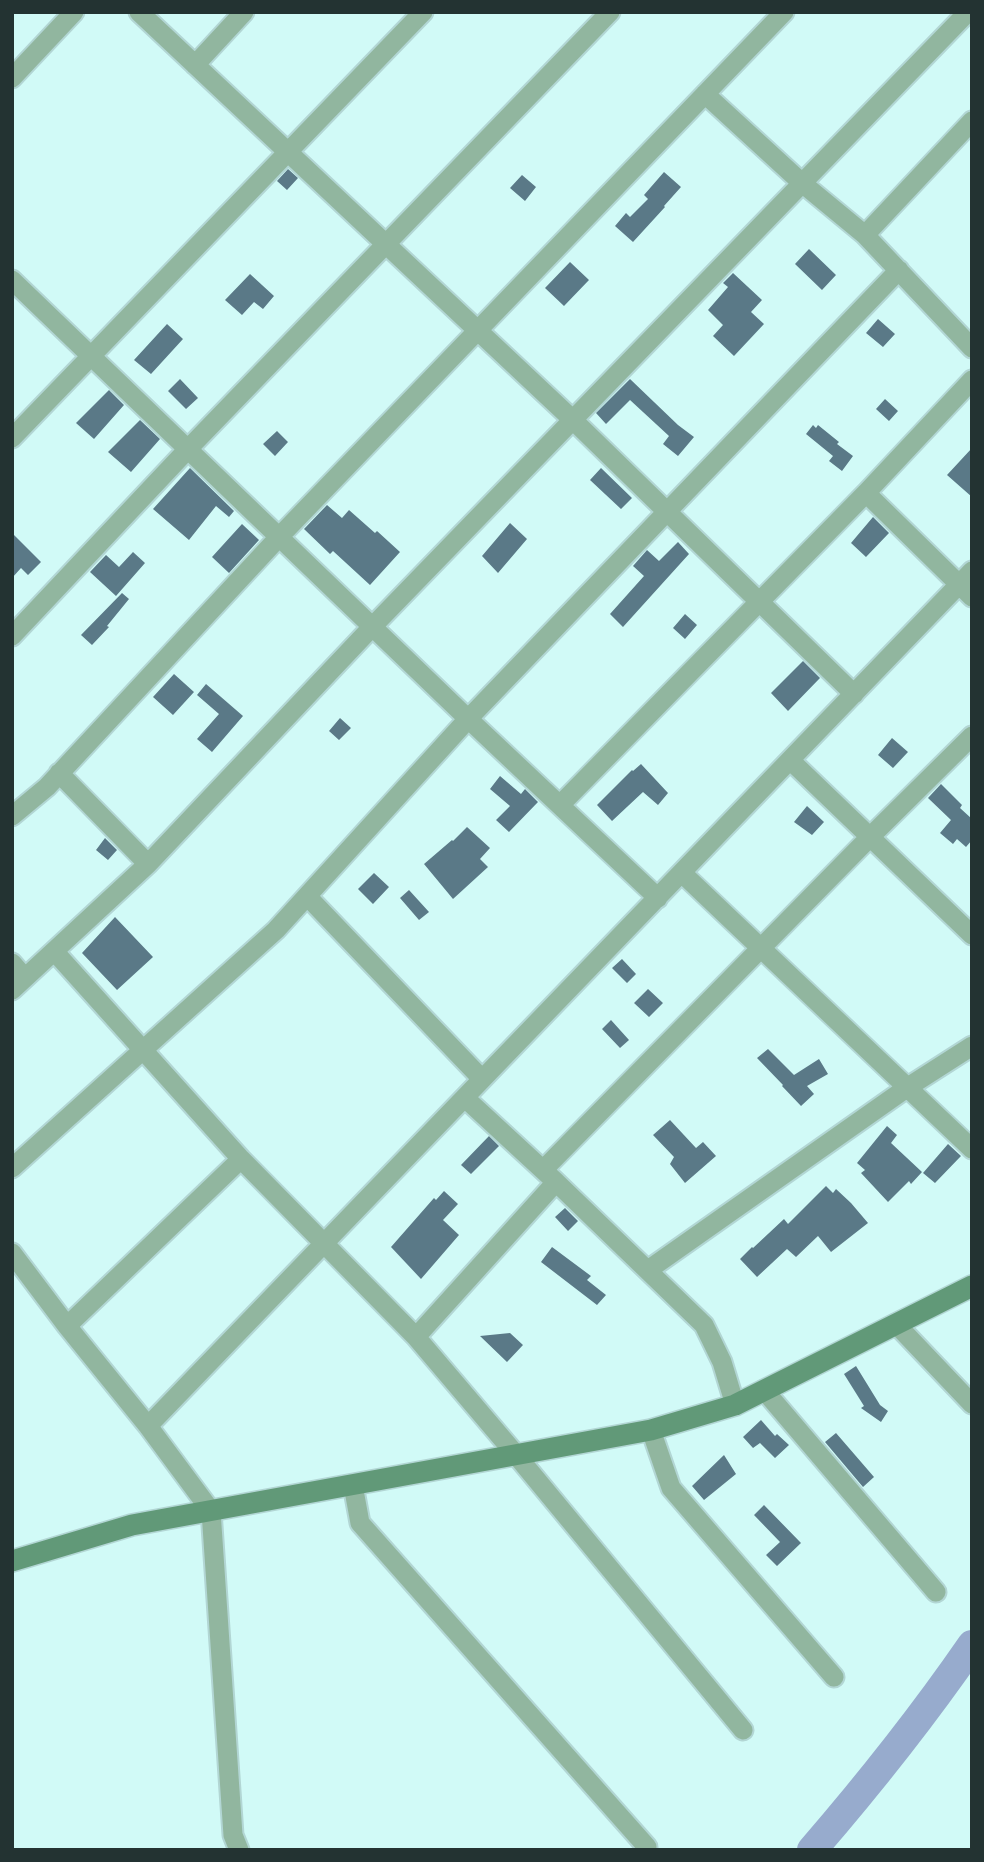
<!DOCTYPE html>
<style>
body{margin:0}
#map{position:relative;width:984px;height:1862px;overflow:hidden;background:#d1faf7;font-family:"DM Sans",sans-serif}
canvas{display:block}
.frame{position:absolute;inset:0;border:14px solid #233332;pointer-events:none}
</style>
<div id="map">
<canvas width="984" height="1862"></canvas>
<div class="frame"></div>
</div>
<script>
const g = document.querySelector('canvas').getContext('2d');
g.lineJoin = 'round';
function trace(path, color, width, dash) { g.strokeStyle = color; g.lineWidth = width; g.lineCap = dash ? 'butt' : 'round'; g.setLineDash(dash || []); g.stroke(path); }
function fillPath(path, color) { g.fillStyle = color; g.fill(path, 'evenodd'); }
trace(new Path2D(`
 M812,1850C869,1784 923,1716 972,1645`), '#97abcd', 30);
fillPath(new Path2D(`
 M288,169L298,178L287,190L277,181Z
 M664,172L681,187L664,206L665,207L633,242L615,226L626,213L630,217L648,199L644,195Z
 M522,175L536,187L525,201L510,188Z
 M809,249L836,275L822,290L795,264Z
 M570,262L589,280L564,306L545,288Z
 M733,273L762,300L751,312L764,324L734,356L713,336L723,325L708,310L728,287L723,283Z
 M250,274L274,296L263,309L254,302L242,315L225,300Z
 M878,319L895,334L883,347L866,333Z
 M167,324L183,339L151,374L134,360Z
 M180,379L198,398L186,409L168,391Z
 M630,379L678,425L694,437L678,456L663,444L669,436L630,400L606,424L596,413Z
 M109,390L124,405L94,439L76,423Z
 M885,399L898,411L889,421L876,409Z
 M140,420L160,439L131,472L108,452Z
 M813,425L816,428L818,425L839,442L837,444L853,456L842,471L829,461L833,456L806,434Z
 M277,431L288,442L275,456L263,444Z
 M972,448V497L947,475Z
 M190,468L234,511L229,517L216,506L189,540L153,509Z
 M601,468L632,498L621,509L590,480Z
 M327,505L342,518L349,510L375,533L377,531L400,552L370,585L333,551L330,554L304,529Z
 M873,517L889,533L866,557L851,543Z
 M510,523L527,539L498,573L482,556Z
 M242,524L259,540L229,573L212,557Z
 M12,533L41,562L28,575L21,568L12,578Z
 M678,542L689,554L623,627L610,614L644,576L633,566L647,550L659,561Z
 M133,552L145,563L116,596L90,572L106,555L119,567Z
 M122,593L129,599L107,626L109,627L92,645L81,635Z
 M685,614L697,625L685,639L673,628Z
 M803,661L820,678L788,711L771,693Z
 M174,674L194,692L173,715L153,697Z
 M206,684L243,716L212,752L197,739L219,714L197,695Z
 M340,718L351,728L339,740L329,731Z
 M892,738L908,752L893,768L878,755Z
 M641,764L668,793L658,805L643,792L612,821L597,805L632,770L633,771Z
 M500,776L521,794L525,789L538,802L509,832L496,820L510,806L490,789Z
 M941,784L962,805L960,808L972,819V840L966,847L957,839L953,844L940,833L951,820L928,798Z
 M807,806L824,822L812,835L794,822Z
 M467,827L490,848L480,859L488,867L453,899L424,864L452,840L453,841Z
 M105,838L117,850L108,860L96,850Z
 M374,873L389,887L373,904L358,889Z
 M409,890L429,912L419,920L400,898Z
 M115,917L153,957L117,990L82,953Z
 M622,959L636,974L627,983L612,968Z
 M648,989L663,1003L649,1017L634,1003Z
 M611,1020L629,1040L620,1048L602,1029Z
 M768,1049L794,1075L819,1059L828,1074L807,1086L814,1094L801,1106L782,1086L783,1085L757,1058Z
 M670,1120L696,1148L703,1142L716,1156L685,1183L670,1164L674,1157L653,1135Z
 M887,1126L897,1135L891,1143L922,1172L911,1184L909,1181L888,1202L861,1173L865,1170L857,1163Z
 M489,1136L499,1146L471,1174L461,1165Z
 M948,1144L961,1156L935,1183L923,1173Z
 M826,1186L833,1193L836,1189L851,1203L868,1223L831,1252L818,1236L796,1257L787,1249L757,1277L740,1259L752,1247L753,1248L784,1219L788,1224Z
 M444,1191L458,1204L443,1220L459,1235L421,1279L391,1247L434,1198L436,1200Z
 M565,1208L578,1221L568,1231L555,1217Z
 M552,1247L591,1276L587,1280L606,1295L597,1305L541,1262Z
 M510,1333L523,1345L507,1362L480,1336Z
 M856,1366L880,1405L888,1411L881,1422L861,1408L864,1406L844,1374Z
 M761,1420L775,1436L777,1434L789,1445L775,1458L760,1443L753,1448L743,1437Z
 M836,1433L874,1477L863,1487L825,1442Z
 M724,1455L736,1474L704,1500L692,1486Z
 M764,1505L801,1543L777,1566L766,1555L780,1542L754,1515Z`), '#5a7987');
const street = new Path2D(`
 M139,12L573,420L854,694
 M195,65L244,12
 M12,78L74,12
 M705,94L802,183L865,235L972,348
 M865,235L972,121
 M12,280L462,713L658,898
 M12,438L423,12
 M866,493L972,597
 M12,636L188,449L610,12
 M790,760L972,935
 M59,773L148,864
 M560,805L866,493L972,380
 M12,816L47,787L279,537L784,12
 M682,873L972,1149
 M307,896L482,1079
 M54,951L241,1159L416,1337L517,1456L743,1730
 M12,963L25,978
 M12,990L148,864L372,627L968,12
 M465,1098L556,1182L704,1325L722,1362L735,1405
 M12,1168L276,930L468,719L899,270
 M543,1170L870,837L972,736
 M12,1253L67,1326L148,1426L211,1511L233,1835L239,1850
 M648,1270L908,1087L972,1046
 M896,1324L972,1404
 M67,1326L241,1159
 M416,1337L556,1182
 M764,1390L936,1592
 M148,1426L972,571
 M651,1430L671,1488L834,1677
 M353,1485L360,1523L647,1847`);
const secondary = new Path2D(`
 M12,1561L132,1525L651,1430L735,1405L972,1286`);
trace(street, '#b2d6d4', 23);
trace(secondary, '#b2d6d4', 24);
trace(street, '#91b69f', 19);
trace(secondary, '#619978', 21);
</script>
